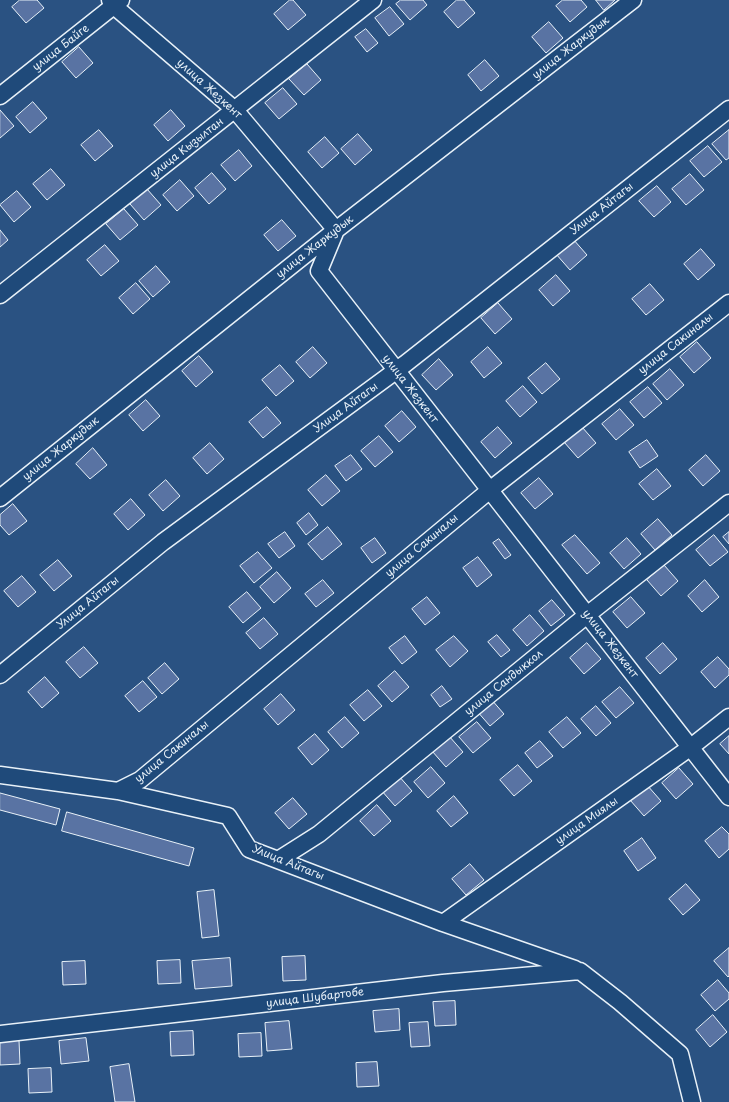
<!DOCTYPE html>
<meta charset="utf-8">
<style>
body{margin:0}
canvas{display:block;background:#2a5282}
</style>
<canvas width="729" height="1102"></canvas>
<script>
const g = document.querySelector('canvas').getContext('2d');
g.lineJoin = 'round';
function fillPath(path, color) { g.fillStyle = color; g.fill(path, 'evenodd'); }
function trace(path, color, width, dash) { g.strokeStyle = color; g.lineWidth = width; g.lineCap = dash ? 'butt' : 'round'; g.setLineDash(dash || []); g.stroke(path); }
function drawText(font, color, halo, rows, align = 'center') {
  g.font = font + ' "Playpen Sans",sans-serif'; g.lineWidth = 3; g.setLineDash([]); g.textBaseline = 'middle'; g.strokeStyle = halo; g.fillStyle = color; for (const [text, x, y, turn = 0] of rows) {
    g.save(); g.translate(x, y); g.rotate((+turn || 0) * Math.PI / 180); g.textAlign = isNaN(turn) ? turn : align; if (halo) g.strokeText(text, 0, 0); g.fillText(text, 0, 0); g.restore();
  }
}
const building = new Path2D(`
 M20,0H37L44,8L26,23L12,7Z
 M290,0H293L306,15L288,30L274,14Z
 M401,0H423L427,5L410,20L396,4Z
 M457,0H464L475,13L458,28L444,12Z
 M563,0H581L587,7L570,22L556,6Z
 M596,0H615L604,10Z
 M390,7L404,24L389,36L375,18Z
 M549,22L563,38L546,53L532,37Z
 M366,29L378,43L367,52L355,37Z
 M79,47L93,63L76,78L62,62Z
 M485,60L499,76L481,91L468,75Z
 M307,64L321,80L304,95L289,79Z
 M283,88L297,104L279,119L265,103Z
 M33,102L47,118L30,133L16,117Z
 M0,110L14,126L0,138Z
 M171,110L185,126L168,141L154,125Z
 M99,130L113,146L95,161L81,145Z
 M729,130V158L726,160L712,144Z
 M358,134L372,150L355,165L341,149Z
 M325,137L339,153L322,168L308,152Z
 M708,146L722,162L704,177L690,161Z
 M239,150L252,166L235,181L221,165Z
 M51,169L65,185L47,200L33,184Z
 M212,173L226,189L209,204L195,188Z
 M690,174L704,190L686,205L672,189Z
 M180,180L194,196L177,211L163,195Z
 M657,186L671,202L654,217L639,201Z
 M147,189L161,205L144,220L130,204Z
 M17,191L31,207L14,222L0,205Z
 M124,209L138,225L120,240L106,224Z
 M282,220L296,236L278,251L264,235Z
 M0,230L8,240L0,247Z
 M573,239L587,255L570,270L556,254Z
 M105,245L119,261L101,276L87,260Z
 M701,249L715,265L698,280L684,264Z
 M156,266L170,282L153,297L139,281Z
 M556,275L570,291L553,306L539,290Z
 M136,283L150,299L133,314L119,298Z
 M650,284L664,300L646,315L632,299Z
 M498,303L512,319L495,334L481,318Z
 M697,342L711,358L694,373L680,357Z
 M313,347L327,363L310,378L296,362Z
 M488,347L502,363L484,378L471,362Z
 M199,356L213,372L196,387L182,371Z
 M439,359L453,375L436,390L422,375Z
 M546,363L560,379L542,394L528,378Z
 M280,365L294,381L276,396L262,380Z
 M670,369L684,385L667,400L653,384Z
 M523,386L537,402L520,417L506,401Z
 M648,387L662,403L644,418L630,402Z
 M146,400L160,416L143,431L129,415Z
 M267,407L281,423L263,438L249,422Z
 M620,409L634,425L616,440L602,424Z
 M402,411L416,427L399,442L385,426Z
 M498,427L512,443L495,458L481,442Z
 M582,427L596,443L578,458L564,442Z
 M379,436L393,452L375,467L361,451Z
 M647,440L658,456L640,468L629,452Z
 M210,443L224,459L207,474L193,458Z
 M93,448L107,465L90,479L76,464Z
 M351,455L362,469L346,481L335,466Z
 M706,455L720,471L703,486L689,470Z
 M657,469L671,486L653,500L639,484Z
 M326,475L340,491L322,506L308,490Z
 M539,478L553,494L535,509L521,493Z
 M166,480L180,496L163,511L149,495Z
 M131,499L145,515L128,530L114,514Z
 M13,504L27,521L9,535L0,525V515Z
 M309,513L318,525L306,535L297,523Z
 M658,519L672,535L655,550L641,534Z
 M328,527L342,544L322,560L308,544Z
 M285,532L295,546L279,558L268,544Z
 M729,532V544L723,537Z
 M575,535L600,563L587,574L562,545Z
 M714,535L728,552L710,566L696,550Z
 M375,538L386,553L372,563L361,548Z
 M627,538L641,554L624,569L610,553Z
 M499,539L511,555L505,559L493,543Z
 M258,552L272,568L254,583L240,566Z
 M478,557L492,575L477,587L463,568Z
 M58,560L72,576L54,591L40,575Z
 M664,565L678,581L661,596L647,580Z
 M277,572L291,588L274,603L260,587Z
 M22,576L36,592L18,607L4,591Z
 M323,580L334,593L316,607L305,594Z
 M705,580L719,597L702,612L688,596Z
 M247,592L261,608L243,623L229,607Z
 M427,597L440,613L425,625L412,609Z
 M631,597L645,613L627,628L613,612Z
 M552,600L565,615L551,626L539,611Z
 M530,615L544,631L527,646L513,630Z
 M264,618L278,634L260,649L246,633Z
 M497,635L510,650L501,657L488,642Z
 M405,636L417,652L402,664L389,648Z
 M454,636L468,651L450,667L436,650Z
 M587,643L601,659L584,674L570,658Z
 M663,643L677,659L660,674L646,658Z
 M84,647L98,663L80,678L66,662Z
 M718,657L729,669V675L715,688L701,672Z
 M165,663L179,679L162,694L148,678Z
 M395,671L409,687L392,702L378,686Z
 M45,677L59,693L42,708L28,692Z
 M143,681L157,697L139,712L125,696Z
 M442,686L452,699L440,707L431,695Z
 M620,687L634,703L616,718L602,702Z
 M368,690L382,706L364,721L350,705Z
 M281,694L295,710L278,725L264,709Z
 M491,699L504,714L490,726L476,710Z
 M596,706L611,723L596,736L581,719Z
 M345,717L359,733L342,748L328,732Z
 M567,717L581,733L563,748L549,732Z
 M477,722L491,738L473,753L459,737Z
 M315,734L329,750L312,765L298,748Z
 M449,736L463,752L446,767L432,751Z
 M729,736V754L720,744Z
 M540,741L553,756L537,768L525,753Z
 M518,765L532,781L514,796L500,780Z
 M431,767L445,783L428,798L414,782Z
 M679,768L693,784L676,799L662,783Z
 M398,775L412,791L395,806L381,790Z
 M647,785L661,801L644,816L630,800Z
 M0,793L60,809L56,825L0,810Z
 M454,796L468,813L451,827L437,811Z
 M293,798L307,814L289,829L275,813Z
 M377,805L391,821L374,836L360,821Z
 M67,812L194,848L189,866L62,831Z
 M722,827L729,834V849L719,858L705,841Z
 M642,838L656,858L638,871L624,851Z
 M470,864L484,880L466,895L452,879Z
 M686,884L700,900L683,915L669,899Z
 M214,890L219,936L202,938L197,892Z
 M729,948V976L728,977L714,961Z
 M305,956L306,980L283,981L282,957Z
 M230,958L232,986L195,989L192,961Z
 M180,960L181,983L158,984L157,961Z
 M85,961L86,984L63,985L62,962Z
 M718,980L729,993V999L715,1011L701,995Z
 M455,1001L456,1025L435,1026L433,1002Z
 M399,1009L400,1030L375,1032L373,1011Z
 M713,1015L727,1032L710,1047L696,1030Z
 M289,1021L292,1049L267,1051L265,1023Z
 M428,1022L430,1046L411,1047L409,1023Z
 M193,1031L194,1055L171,1056L170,1032Z
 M261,1033L262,1056L239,1057L238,1034Z
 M86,1038L89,1061L61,1064L59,1041Z
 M19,1040L20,1064L0,1065V1041Z
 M377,1062L379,1086L357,1087L356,1063Z
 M129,1064L135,1102H115L110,1067Z
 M51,1068L52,1092L29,1093L28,1069Z`);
fillPath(building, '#5973a3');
trace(building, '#e8f1f8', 1);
const minor = new Path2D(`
 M110,0L114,6L235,110L336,230L319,271L729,797
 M0,96L121,0
 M0,295L373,0
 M0,498L336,230L633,0
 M0,675L163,542L405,364L729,109
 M0,775L118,791L228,816L249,849L443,923L575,969
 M118,791L140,780L496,485L729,303
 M278,860L319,834L587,615L729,503
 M443,923L691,747L729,717
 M0,1034L443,983L580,971L620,1002L680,1054L692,1102`);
trace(minor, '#e8f1f8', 19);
trace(minor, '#1f4a7a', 16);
drawText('11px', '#e8f1f8', '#1f4a7a', [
 ["улица Байге",61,48,-38],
 ["улица Жаркудык",571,48,-38],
 ["улица Жезкент",209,89,42],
 ["улица Кызылтан",187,148,-38],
 ["Улица Айтагы",602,209,-38],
 ["улица Жаркудык",315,247,-38],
 ["улица Сакиналы",676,344,-38],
 ["улица Жезкент",410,389,52],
 ["Улица Айтагы",346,408,-36],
 ["улица Жаркудык",61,449,-39],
 ["улица Сакиналы",422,546,-40],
 ["Улица Айтагы",88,603,-39],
 ["улица Жезкент",610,644,52],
 ["улица Сандыккол",504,683,-39],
 ["улица Сакиналы",172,752,-39],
 ["улица Миялы",587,821,-35],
 ["Улица Айтагы",288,863,22],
 ["улица Шубартобе",315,998,-7]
]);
</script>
